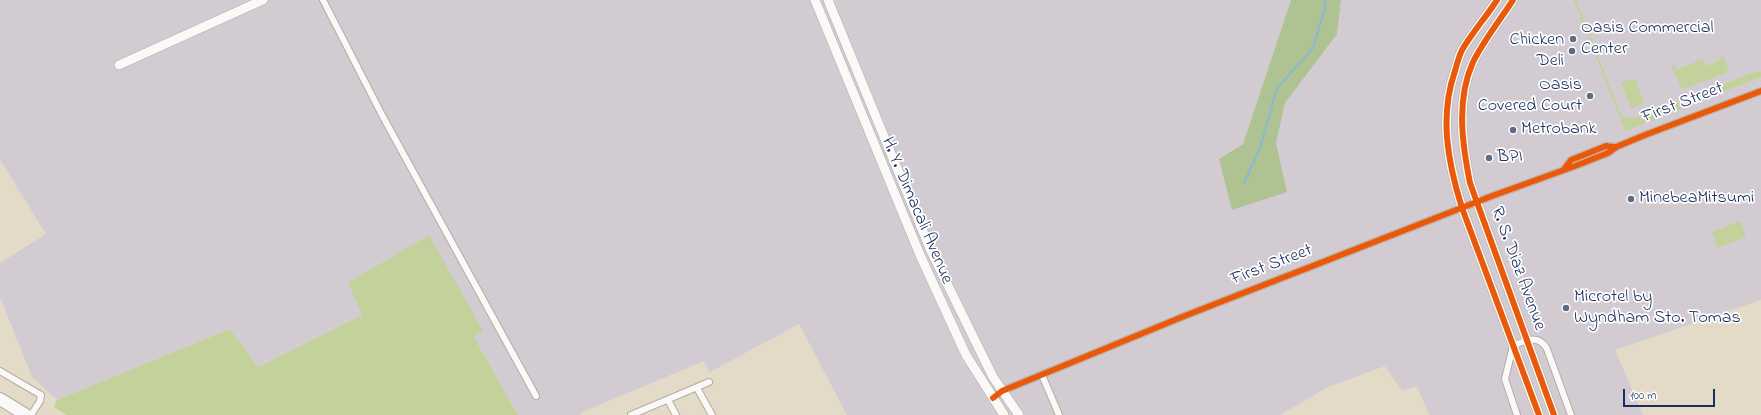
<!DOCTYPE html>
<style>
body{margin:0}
#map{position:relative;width:1761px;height:415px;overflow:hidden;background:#e3dac8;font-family:"Indie Flower",sans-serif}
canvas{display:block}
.scale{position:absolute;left:1623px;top:389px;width:92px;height:18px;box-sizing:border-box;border:2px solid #1b2f5e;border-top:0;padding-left:5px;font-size:12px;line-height:14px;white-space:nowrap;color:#1b2f5e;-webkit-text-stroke:3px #fff;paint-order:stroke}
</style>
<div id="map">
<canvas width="1761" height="415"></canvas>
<div class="scale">100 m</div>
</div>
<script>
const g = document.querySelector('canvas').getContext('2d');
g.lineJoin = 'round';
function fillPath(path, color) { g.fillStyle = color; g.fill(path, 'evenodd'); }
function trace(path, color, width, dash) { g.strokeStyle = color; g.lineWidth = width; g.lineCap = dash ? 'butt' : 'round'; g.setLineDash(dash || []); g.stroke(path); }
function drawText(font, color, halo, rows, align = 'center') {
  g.font = font + ' "Indie Flower",sans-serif'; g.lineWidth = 3.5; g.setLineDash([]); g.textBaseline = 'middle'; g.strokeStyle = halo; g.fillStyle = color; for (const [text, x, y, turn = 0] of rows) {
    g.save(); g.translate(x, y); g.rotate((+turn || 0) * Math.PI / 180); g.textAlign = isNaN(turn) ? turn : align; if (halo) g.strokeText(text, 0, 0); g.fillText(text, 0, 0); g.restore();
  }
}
fillPath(new Path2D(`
 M0,0H1291L1243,144L1219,159L1287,192L1276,143L1285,103L1337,34L1341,0H1761V300L1615,350L1643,415H1429L1417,386L1402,391L1385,366L1328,387L1280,415H847L799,324L710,372L704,361L580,413L581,415H518L474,337L482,331L362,315L258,367L230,329L57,400L32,377L0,297V263L46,234L0,159Z`), '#d2ccd2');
fillPath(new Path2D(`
 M1574,0H1576L1621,115C1633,125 1665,107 1678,102L1682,108L1625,131Z
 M1722,54L1728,69V72L1684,89L1681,88L1671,65H1674L1676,70L1703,59L1706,66L1721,60L1720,55Z
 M1756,71L1761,72V77L1705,99L1702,93Z
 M1635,78L1644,103L1631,108L1621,83Z
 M1740,221L1746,237L1718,248L1712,232Z
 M429,235L483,331L474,337L518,415H66L54,407L57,400L230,329L258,367L362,315L348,283Z`), '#c2d29a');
fillPath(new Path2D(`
 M1291,0H1341L1337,34L1285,103L1276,143L1287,192L1232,210L1219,159L1243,144Z`), '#afc292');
trace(new Path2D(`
 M1244,183L1260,148L1277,88L1313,48L1325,8V0`), '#89bad5', 2);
const street = new Path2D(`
 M323,0L382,115L536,396
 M1565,168L1571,160L1606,146L1616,147
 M0,371L41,395L40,401L31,415
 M1042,375L1059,415
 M697,388L712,415
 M993,398L1002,391L1187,315L1492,196L1575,166L1608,153L1616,147L1645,135L1761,91
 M668,400L676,415
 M631,415L709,382
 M1517,415L1505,379L1513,346C1525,340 1539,334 1547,349L1571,415`);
const secondary = new Path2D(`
 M815,0L920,255L966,355L1004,415
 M828,0L931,251L993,377L1019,415
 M1497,0C1486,17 1472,33 1462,50C1459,56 1457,64 1455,71C1439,117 1448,163 1462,208L1539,415
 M1513,0C1500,20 1484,40 1473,62C1456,100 1462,143 1470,183L1554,415
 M119,65L263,0`);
const highway = new Path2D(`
 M0,399L26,415`);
trace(street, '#b0ada6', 8);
trace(secondary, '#b0ada6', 10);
trace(highway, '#b0ada6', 14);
trace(street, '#fbf9f7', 6);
trace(secondary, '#fbf9f7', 9);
trace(highway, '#fbf9f7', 12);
trace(new Path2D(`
 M1497,0C1486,17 1472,33 1462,50C1459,56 1457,64 1455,71C1439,117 1448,163 1462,208L1539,415
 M1513,0C1500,20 1484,40 1473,62C1456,100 1462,143 1470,183L1554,415
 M1565,168L1571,160L1606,146L1616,147
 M993,398L1002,391L1187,315L1492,196L1575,166L1608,153L1616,147L1645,135L1761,91`), '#e8590c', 6);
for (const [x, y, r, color] of [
 [1573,39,4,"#616b83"],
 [1572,51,4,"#616b83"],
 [1590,96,4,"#616b83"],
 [1513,130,4,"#616b83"],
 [1489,158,4,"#616b83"],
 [1631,199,4,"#616b83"],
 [1566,308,4,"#616b83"]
]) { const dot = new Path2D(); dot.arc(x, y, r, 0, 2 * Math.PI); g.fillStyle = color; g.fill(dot); trace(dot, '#fff', 1.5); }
drawText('18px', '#1b2f5e', '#fff', [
 ["Oasis Commercial",1581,29],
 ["Center",1581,50],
 ["Chicken",1564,41,"right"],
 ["Deli",1564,62,"right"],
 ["Oasis",1582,86,"right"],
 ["Covered Court",1582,107,"right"],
 ["Metrobank",1521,130],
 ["BPI",1497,158],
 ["MinebeaMitsumi",1639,199],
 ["Microtel by",1574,298],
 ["Wyndham Sto. Tomas",1574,319]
], 'left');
drawText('18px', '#1b2f5e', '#fff', [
 ["First Street",1683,104,-21],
 ["H. Y. Dimacali Avenue",916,211,67],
 ["First Street",1272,266,-21],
 ["R. S. Diaz Avenue",1517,269,70]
]);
</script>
